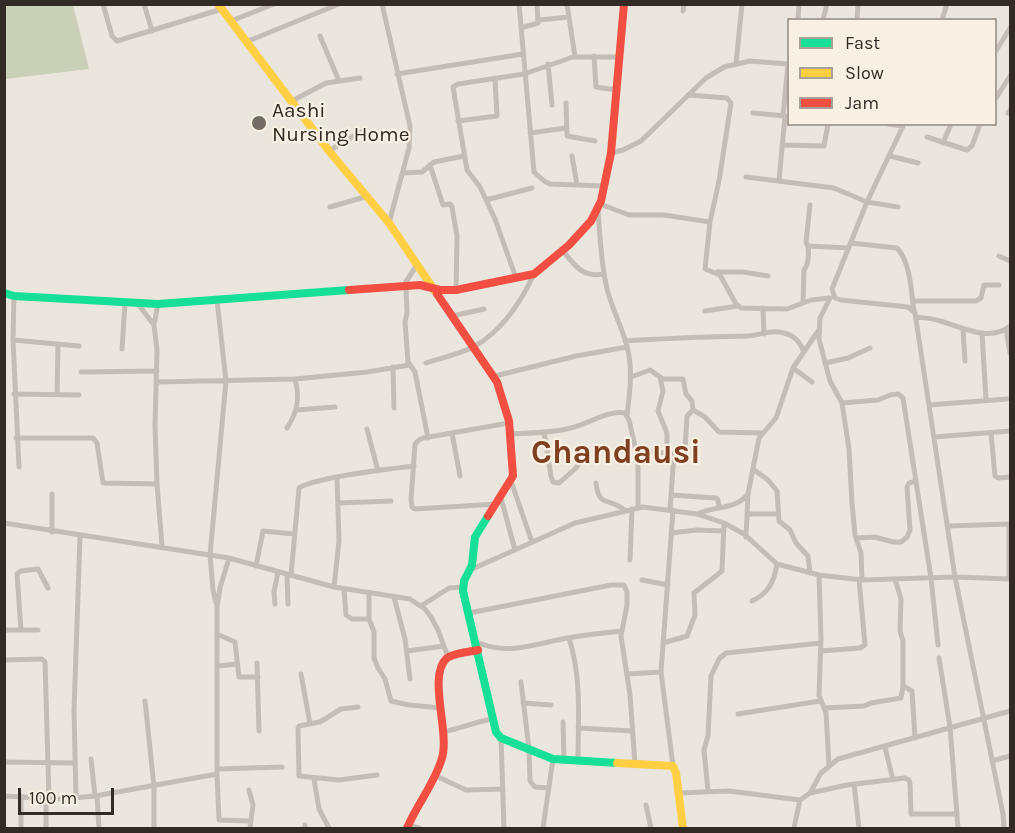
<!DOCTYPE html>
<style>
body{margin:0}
#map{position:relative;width:1015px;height:833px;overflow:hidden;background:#eae5dd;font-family:Karla,sans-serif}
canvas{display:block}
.frame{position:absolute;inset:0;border:6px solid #322b25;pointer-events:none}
.legend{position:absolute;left:787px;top:18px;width:210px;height:108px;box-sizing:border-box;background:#f8f0e3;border:2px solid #a9a197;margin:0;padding:8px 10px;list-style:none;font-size:18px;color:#322b25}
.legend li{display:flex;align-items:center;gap:12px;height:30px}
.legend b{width:30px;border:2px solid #a9a197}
.scale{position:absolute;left:18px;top:788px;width:96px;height:27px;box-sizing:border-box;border:3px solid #322b25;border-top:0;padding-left:8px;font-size:18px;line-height:21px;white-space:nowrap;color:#322b25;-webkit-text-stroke:4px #f8f0e3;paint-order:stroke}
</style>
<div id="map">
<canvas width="1015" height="833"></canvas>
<div class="frame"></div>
<ul class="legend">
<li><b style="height:8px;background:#16e098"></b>Fast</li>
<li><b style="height:8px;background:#ffcf43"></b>Slow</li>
<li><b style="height:8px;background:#f24e42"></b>Jam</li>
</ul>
<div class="scale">100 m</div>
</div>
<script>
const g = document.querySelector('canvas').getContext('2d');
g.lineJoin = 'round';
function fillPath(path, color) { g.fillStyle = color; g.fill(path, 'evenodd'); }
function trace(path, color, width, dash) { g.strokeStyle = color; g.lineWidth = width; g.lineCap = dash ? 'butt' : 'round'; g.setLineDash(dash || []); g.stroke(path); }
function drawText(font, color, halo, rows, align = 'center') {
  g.font = font + ' Karla,sans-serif'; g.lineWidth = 4.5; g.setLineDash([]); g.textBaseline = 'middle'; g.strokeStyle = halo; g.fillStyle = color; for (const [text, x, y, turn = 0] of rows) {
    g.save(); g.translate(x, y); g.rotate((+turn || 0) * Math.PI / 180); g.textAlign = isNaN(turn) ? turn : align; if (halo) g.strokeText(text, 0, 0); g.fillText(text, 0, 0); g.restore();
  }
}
fillPath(new Path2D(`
 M4,5H73L89,69L5,79Z`), '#c9d0b7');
trace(new Path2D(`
 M103,4L112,36L117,41L222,9
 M144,4L152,31
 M382,4L410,126L409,148L389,223
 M519,4L534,172L544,181L550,184L604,186
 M567,4L575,57
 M683,11L684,4
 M539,20L569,17
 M798,20L799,4
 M823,20L827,4
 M857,20L858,4
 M942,20L947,4
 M231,21L274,4
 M521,28L538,23L537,4
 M320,36L339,81
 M246,42L339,4
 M996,51L1010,28
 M594,56L596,87L616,90
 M548,64L552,105
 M736,64L742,4
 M397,74L523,54
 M688,95L727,98L731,103L719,181L710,222L705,269L720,275L736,304L741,308L787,309L811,300L829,298
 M996,98L1010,76
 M292,101L326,83L360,78
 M566,103L567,136L595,141
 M753,113L785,116
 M1008,113L1010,110
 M783,116L788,64
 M458,121L497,116L495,78
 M888,124L903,126
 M904,124L867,202L832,289L835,298L841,300L908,307L915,313L955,577L1003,814L1004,828
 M530,133L566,128
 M927,137L967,150L972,146L980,124
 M943,143L951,124
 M782,145L824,146L828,124
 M329,151L360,132
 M611,153L623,150L641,141L706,78L724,67L750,61L788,64
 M572,156L577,185
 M890,156L918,163
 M430,165L443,205L450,204L452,207L457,236L456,290
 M403,173L422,172L434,162L464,156
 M746,177L834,188L867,202L898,207
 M779,181L785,116
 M486,200L532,188
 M600,204L629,215H664L710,222
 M330,207L368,196
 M598,211C600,236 601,264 607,289C612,309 622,327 627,346C633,369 630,392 627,415
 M851,243L897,248C911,263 911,292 914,311
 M808,246L849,248
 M563,251C575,266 583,278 604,274
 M999,256L1010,261
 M717,272H743L768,276
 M516,278L495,219L480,187L467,170L453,87L458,84L524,74L573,57H620
 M403,286L417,265
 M406,286L407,313L405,322L408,362L415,372L428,438
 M14,296L13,340L19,467
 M830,298L820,318L819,339L830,381L842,403L849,449L852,503L855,535L861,553L862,580
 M913,301H976L981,298L984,285H999
 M803,303L804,270C809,264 810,249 806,242L810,205
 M138,304L154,325
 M158,304L154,325L157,350L155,426L157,484L162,546
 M763,308L764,334
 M705,311L738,306
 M452,316L484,309
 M916,317C924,318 932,318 940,321C962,327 989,343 1010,326
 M1006,329L1010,353
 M963,330L965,361
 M982,333L986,400
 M13,340L79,346
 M625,341C666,338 706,337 747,336C757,336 768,330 779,332C791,334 798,338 803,350
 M122,349L125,303
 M426,363C441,358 461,354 475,346C503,330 521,302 534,274
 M825,363L848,358L870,348
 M393,367L394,408
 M793,368L812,382
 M81,372L157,371
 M495,376L576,356L627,347
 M631,377L650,370L663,379H683L686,394L692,401L693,410L705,417L719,432L763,433
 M660,377L663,391L658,411L667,433V453
 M157,382L295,379L367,372L410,365
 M14,394L79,395
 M57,394L58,344
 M842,403L878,400L890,395L898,394L903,398L931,578L938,645
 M929,405L1007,399
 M296,410L335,407
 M287,428C298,412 300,397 295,379
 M367,429L378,471
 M544,432L551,476L553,482L559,483L576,468L586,453
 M452,433L460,476
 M991,433L995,476L998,478L1010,477
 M510,434C531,433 552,433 571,428C589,424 607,410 625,413L629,420L638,459V508
 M934,437L1010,431
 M16,438H93L97,443L103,483L157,484
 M651,452L670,453
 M753,469L768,480L777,491L779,521L790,530L796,543L808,556L810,573
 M511,481L532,542
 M596,483C599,509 609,496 626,511
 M52,494V532
 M671,495L716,498L718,500L719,507
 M501,498L515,550
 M338,503L391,501
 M497,504L415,509L412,507L411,500L415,444L419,440L423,438L509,423
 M670,510L674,453H680L685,449L687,416L693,410
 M673,510L661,672L673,766
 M697,514C714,506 736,510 748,494L759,438L776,418L793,368L818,331
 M747,514H777
 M4,523L229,558L334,587L410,599L425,609L431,617L438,630L448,657
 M948,526L1009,524V579
 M671,533L697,530L724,531
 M746,537L748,494
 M856,538L875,537L893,542H901L907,537L910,530L907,487L909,483L915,481
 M630,560L632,509
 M256,566L263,531L294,534
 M470,570L575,523L643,507L697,514L724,523L744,534L777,564L819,575L862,580L955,577L1010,579
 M287,574L288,604
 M291,575L299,488C315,477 390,469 414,466
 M819,575L821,638L819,695L826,713L829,765
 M895,579L901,599L900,631L903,641V686L912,691L915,738
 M642,580L668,585
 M334,587L339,541L337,478
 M344,589L346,615L352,619H369
 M369,593V619L374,632V658L378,668L385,679L391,701L409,705L441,708
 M394,597L405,639L410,679
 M752,601C769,593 774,582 777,564
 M216,603L213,590L210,555L226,381L217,300
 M275,604L274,592L278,572
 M421,606L449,588L463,587
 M469,613L611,585H624L627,592V605L621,636L630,695L635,764
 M4,630H38
 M21,630L17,574L21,571L38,569L48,588
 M217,634L235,642L239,677H258
 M569,638C582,678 578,720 578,762
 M476,642C508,656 535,644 567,638C585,635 603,633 622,631
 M663,643L687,636L695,615L694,593L722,571L724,523
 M407,651L444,646
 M821,651L860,648L865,645L859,579
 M939,658L950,727L958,828
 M4,660L42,659L45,662L49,799
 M257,663L259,731
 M217,666L237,664
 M301,674L310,724
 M627,674L661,672
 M521,682L529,749L530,781L535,787L549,788
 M145,701L154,787V828
 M523,703L551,705
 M358,707L341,709L320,722L299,726L298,728L299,776L339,780L377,775
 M824,708L864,706L871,703L901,698L903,686
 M738,714L820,701
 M563,722L564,761
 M578,728L632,731
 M444,732C461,728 476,722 492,719
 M501,738L504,828
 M885,747L893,780
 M91,759L95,796
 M992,761L1010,756
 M4,762L74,763
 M217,769L282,767
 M217,774L219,820L251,821
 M436,776L466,790L503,789
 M314,779L319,809L329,828
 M854,784L859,828
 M249,790L253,805L250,828
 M708,791L704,750L708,736L711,676L719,659L726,653L821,643
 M678,793L729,791L800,800L810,793L821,773L838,759L1010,711
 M810,793L847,785L905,778L909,780L910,784L911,814H957
 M4,796L62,799L95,796L217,774V607L220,588L229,558
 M21,796V828
 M97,796L99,828
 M76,798L74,711L80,536
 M46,799V828
 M646,805L651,828
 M408,825L419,828
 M305,828V825
 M543,828L553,759
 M794,828L800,800`), '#c3bdb6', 5);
trace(new Path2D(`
 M4,293L14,296L158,304L349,290
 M488,516L475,537L472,565L464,581L463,591L496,732L501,738L553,759L617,763`), '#16e098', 8);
trace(new Path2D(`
 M218,4L329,151L389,223L437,294
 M617,763L673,766L676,773L683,828`), '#ffcf43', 8);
trace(new Path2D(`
 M349,290L420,285L440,290H456L534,274L569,245L591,221L601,201L611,153L624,4
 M437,294L497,382L509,421L513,476L488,516
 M407,828C417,804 435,783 442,758C450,732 427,675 447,658C454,653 469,652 478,650`), '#f24e42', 8);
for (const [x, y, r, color] of [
 [259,123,8,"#726c65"]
]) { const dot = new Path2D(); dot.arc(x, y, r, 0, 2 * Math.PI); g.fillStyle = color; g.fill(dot); trace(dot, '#f8f0e3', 2); }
drawText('21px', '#322b25', '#f8f0e3', [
 ["Aashi",272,111],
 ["Nursing Home",272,135]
], 'left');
drawText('bold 33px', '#7f4021', '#f8f0e3', [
 ["Chandausi",616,454]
]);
</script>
